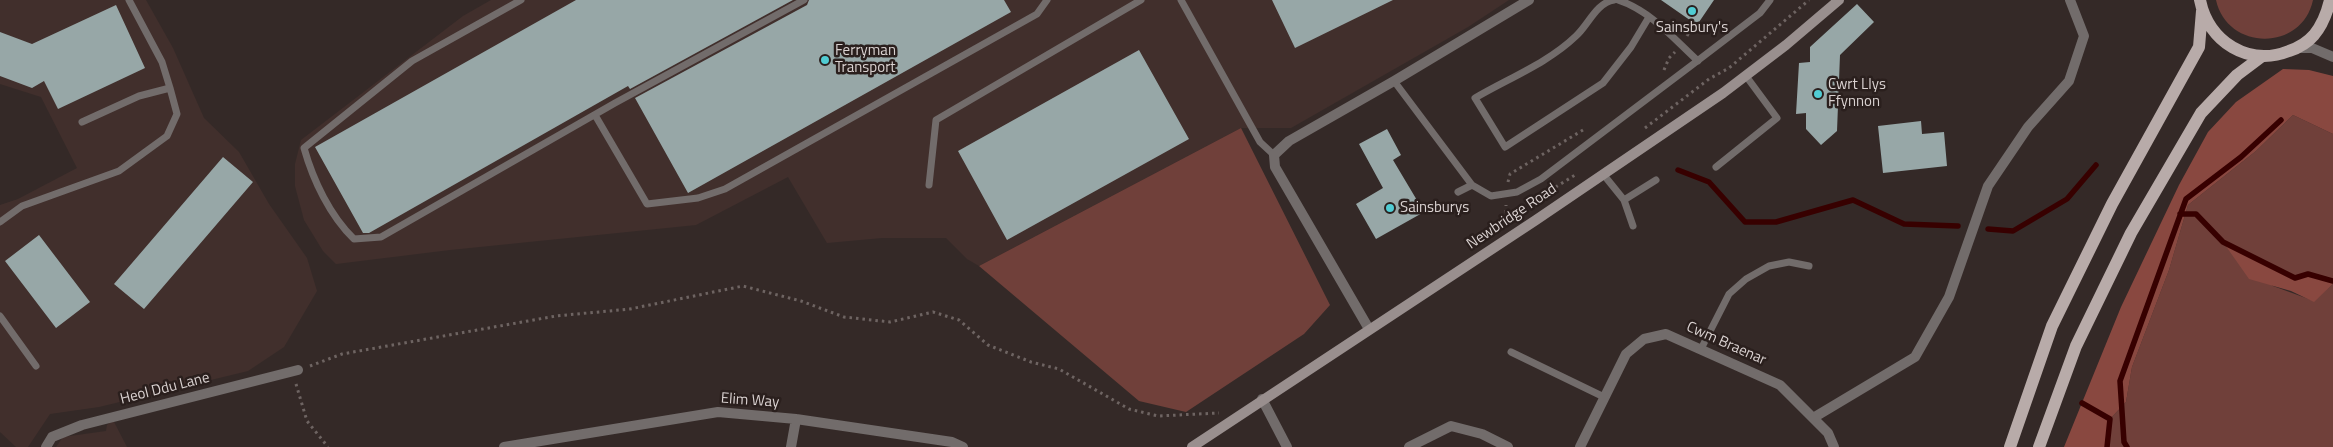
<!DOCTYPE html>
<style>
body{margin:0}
canvas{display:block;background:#342927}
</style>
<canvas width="2333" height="447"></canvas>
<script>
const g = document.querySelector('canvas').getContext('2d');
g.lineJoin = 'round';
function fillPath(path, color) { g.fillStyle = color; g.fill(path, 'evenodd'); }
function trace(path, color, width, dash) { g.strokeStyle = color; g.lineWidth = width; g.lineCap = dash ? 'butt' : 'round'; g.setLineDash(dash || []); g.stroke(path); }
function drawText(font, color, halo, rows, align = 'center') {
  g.font = font + ' "Titillium Web",sans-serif'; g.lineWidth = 5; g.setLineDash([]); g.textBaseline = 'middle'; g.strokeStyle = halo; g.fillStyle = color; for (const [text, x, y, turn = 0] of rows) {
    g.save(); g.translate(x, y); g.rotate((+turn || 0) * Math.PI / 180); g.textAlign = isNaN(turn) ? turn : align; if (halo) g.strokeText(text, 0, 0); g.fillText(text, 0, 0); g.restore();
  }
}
fillPath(new Path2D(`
 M0,0H146L173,48L204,118L239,152L269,204L307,258L317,291L284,347L248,371L99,407L50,414L28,447H16L0,432V205L18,199L77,168L41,97L0,84Z
 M491,0H1509L1468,27L1291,128H1241L979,266L967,259L946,238H882L827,243L788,177L696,225L450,250L336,264L323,251L304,220L295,186V164L301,140L463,16Z
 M113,420L127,447H56L63,437L106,431L107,425Z`), '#412f2c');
fillPath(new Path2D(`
 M2216,0H2313C2302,52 2227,51 2216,0Z
 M2293,115L2333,134V281L2308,274L2295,278L2224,243L2273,286L2314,301L2333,284V447H2107L2110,419L2126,402L2132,367L2169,270L2188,205L2256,151Z
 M1241,128L1330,305L1304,334L1186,412L1139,401L979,266Z`), '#70403a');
fillPath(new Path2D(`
 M2283,69L2309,70L2333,76V134L2293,115L2256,151L2188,205L2169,270L2132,367L2126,402L2110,419L2107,447H2064L2121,307L2179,185L2208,132L2236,102Z
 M2223,242L2294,278L2308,274L2333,281V284L2314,302L2291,291L2249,279Z`), '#894840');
trace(new Path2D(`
 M1678,170L1709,182L1745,222H1776L1853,200L1904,224L1958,226
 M2180,214H2196L2223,242L2295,278L2308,274L2333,281
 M1988,229L2013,231L2067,199L2096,165
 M2082,403L2110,419L2107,447
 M2127,447L2124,442L2120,381L2186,199L2241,157L2281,120`), '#370000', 5.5);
fillPath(new Path2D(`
 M576,0H793L630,89L628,86L369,233H363L315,147Z
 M809,0H1004L1011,12L688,193L635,98L807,5Z
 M1272,0H1393L1295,48Z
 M1661,0H1714L1697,25Z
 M1857,4L1874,22L1840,55L1837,131L1821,145L1806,129V113L1796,114L1799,63L1810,62V47Z
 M116,5L145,68L58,109L44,81L32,88L0,76V32L32,44Z
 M1139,50L1189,139L1007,240L958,151Z
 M1921,121L1922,134L1944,132L1947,166L1883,173L1878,126Z
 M1387,129L1401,155L1393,160L1424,212L1376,239L1356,204L1383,188L1359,144Z
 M223,157L253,182L144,309L114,284Z
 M39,235L90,302L56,328L5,261Z`), '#97a7a7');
trace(new Path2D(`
 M1687,36L1694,23
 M1664,70L1669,58L1675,52
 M1645,128L1709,79L1729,68L1809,0
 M1508,182L1510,174L1583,130
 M1506,218L1575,175
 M1506,219V205
 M310,366L342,354L556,316L630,309L743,286L801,301L844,317L890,322L933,312L959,320L988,345L1031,362L1059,369L1129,409L1158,416L1219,413
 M296,384L307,421L328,447`), '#6e6462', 3, [2.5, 4]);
trace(new Path2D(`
 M521,0L412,61L304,148C313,180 330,216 354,239L381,237L615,103L804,0
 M1181,0L1260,142L1274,155
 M1614,0C1596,3 1589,24 1576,36C1548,63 1509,78 1475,98L1505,147L1603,83L1631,47L1649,17
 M1618,0C1651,11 1673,38 1698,61
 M1394,81L1472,185L1491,196L1517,192L1541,179L1692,65L1760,13L1770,0
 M595,115L647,204L698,198L725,189L1037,14L1047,0
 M82,122L139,96L170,88
 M1716,167L1777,118L1746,76
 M1603,174L1624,200L1633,226
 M929,185L936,120L1141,0
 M1458,192L1472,185
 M1624,200L1656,180
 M0,222L22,206L119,171L167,136L177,114L170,88L162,62L129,0
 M0,316L36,366
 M1701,349L1729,294L1746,279L1769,266L1789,262L1809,266
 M1511,352L1604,397`), '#726c6b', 7);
trace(new Path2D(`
 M2298,48H2312L2333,57
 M1369,329L1275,167L1274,155L1289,141L1394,81L1529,0
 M1262,399L1287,447
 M1813,418L1915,357L1949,297L1988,186L2028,127L2069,81L2084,36L2070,0
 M46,447L52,437L82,425L298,370
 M504,447L718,412L796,419L952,442L963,447
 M791,447L796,419
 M1409,447L1451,426L1482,434L1508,447
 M1580,447L1626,354L1644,339L1666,334L1780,385L1828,433L1834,447`), '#726c6b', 10);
trace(new Path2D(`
 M1192,447L1536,220L1723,93L1786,45L1839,0`), '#998f8e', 10);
trace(new Path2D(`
 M2200,0C2208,42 2249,67 2289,51C2298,48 2308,42 2314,35C2323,24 2327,13 2330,0
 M2010,447L2052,326L2112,204L2199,47L2202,11
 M2039,447L2076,346L2131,233L2201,113L2237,75L2261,57`), '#b8aba9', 12);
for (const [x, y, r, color] of [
 [1692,11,5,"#51ccd3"],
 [825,60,5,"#51ccd3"],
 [1818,94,5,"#51ccd3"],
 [1390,208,5,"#51ccd3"]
]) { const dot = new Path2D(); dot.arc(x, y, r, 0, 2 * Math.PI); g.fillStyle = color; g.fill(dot); trace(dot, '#2a1f1d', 2); }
drawText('15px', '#dad2d1', '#2a1f1d', [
 ["Sainsbury's",1692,28,"center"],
 ["Ferryman",835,51],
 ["Transport",835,68],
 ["Cwrt Llys",1828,85],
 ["Ffynnon",1828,102],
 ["Sainsburys",1400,208]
], 'left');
drawText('15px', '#dad2d1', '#2a1f1d', [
 ["Newbridge Road",1512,217,-34],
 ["Cwm Braenar",1726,344,24],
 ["Heol Ddu Lane",165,389,-14],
 ["Elim Way",750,401,4]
]);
</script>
